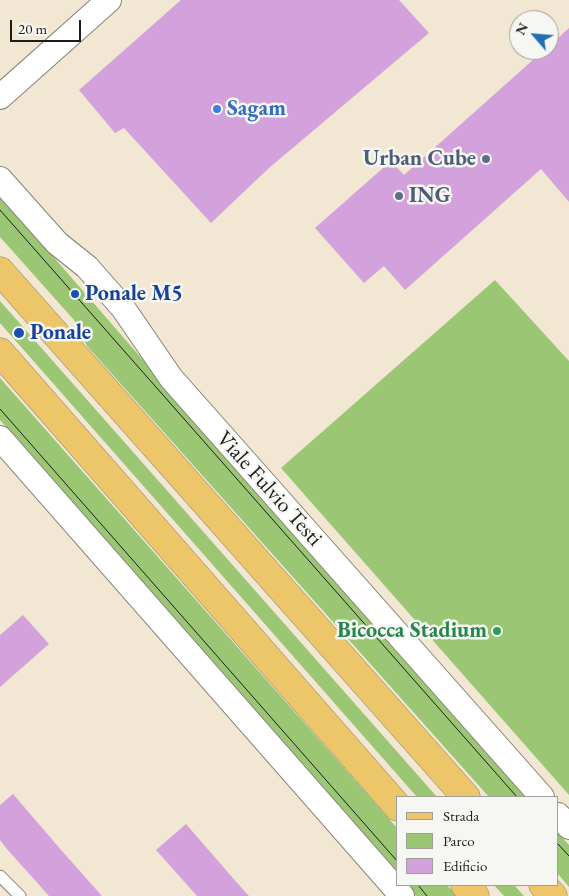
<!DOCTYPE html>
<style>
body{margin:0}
#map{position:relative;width:569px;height:896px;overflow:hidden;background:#f1e7d2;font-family:"EB Garamond",serif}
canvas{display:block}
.legend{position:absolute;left:396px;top:796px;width:162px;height:90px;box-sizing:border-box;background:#f6f6f2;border:1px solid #9f9f9c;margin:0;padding:6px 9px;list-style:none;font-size:15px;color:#1c1c1c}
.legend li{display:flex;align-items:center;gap:10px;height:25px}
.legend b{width:25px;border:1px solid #9f9f9c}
.north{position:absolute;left:509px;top:10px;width:50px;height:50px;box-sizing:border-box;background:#f6f6f2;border:1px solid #9f9f9c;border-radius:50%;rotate:297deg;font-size:14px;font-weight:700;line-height:20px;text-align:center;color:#1c1c1c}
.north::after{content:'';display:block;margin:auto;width:18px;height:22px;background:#1f6fb2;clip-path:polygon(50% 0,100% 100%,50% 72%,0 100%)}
.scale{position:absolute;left:10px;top:20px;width:71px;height:22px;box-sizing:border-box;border:2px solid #1c1c1c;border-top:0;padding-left:6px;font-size:15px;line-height:18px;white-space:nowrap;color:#1c1c1c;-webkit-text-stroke:4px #f6f6f2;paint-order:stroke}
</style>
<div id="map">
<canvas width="569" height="896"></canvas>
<ul class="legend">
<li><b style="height:6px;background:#ecc669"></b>Strada</li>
<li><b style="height:14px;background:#9bc673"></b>Parco</li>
<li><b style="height:14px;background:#d3a2dc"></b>Edificio</li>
</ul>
<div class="north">N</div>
<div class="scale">20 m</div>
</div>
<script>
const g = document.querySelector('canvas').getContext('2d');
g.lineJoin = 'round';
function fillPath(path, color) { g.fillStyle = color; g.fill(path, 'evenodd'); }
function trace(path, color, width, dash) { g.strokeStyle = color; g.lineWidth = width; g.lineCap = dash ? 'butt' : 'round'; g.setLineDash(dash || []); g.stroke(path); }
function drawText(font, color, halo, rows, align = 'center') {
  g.font = font + ' "EB Garamond",serif'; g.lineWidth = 5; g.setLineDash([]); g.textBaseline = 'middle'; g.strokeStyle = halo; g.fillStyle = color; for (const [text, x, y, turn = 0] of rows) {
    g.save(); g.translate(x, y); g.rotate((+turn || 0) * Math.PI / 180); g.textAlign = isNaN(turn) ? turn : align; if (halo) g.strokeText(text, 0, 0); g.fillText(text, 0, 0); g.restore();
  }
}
fillPath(new Path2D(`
 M0,198L37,238L156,375L527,797H489L87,346L74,320L0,237Z
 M495,280L569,361V795L281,468Z
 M0,301L437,797H417L0,323Z
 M0,378L398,829V875L0,420Z
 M558,833L569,845V887L558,874Z
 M407,885H447L457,896H416Z
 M494,885H514L524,896H504Z`), '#9bc673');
fillPath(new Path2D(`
 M181,0H399L429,33L269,168L211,223L124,128L115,133L79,90Z
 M569,28V202L541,169L405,290L384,266L364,283L315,228L391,161L404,175L544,50H549V46Z
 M23,615L49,644L0,687V635Z
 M13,794L62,851L102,896H49L7,849L0,840V805Z
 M186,824L231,876L249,896H197L156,850Z`), '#d3a2dc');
const service = new Path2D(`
 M0,876L20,896`);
const minor = new Path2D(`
 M0,97L109,0
 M0,179L57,243L87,267L123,308L171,378L542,797
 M0,438L402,896
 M558,815L569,827`);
const primary = new Path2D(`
 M0,271L466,797
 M0,352L398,807
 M465,885L475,896
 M543,885L553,896`);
trace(service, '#868277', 13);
trace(minor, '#868277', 26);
trace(primary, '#868277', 29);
trace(service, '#fff', 11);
trace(minor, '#fff', 24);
trace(primary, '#ecc669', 28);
trace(new Path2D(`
 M0,210L517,797
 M0,409L398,862
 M558,844L569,856
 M418,885L427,896`), '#1c1c1c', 1);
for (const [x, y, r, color] of [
 [217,109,5,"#3f7fe0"],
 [486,159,5,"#5c6f8a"],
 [399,196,5,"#5c6f8a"],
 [75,294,5,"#1a4fb4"],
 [19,333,6,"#1a4fb4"],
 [497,631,5,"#2e9e5b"]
]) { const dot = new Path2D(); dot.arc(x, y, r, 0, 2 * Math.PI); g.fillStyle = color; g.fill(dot); trace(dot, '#f6f6f2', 2); }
drawText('bold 22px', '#366cbe', '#f6f6f2', [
 ["Sagam",227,109]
], 'left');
drawText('bold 22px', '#4e5e75', '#f6f6f2', [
 ["Urban Cube",476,159],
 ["ING",409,196,"left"]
], 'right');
drawText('bold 22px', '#164399', '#f6f6f2', [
 ["Ponale M5",85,294],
 ["Ponale",30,333]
], 'left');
drawText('22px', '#1c1c1c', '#f6f6f2', [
 ["Viale Fulvio Testi",269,489,48]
]);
drawText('bold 22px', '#27864d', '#f6f6f2', [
 ["Bicocca Stadium",487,631]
], 'right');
</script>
